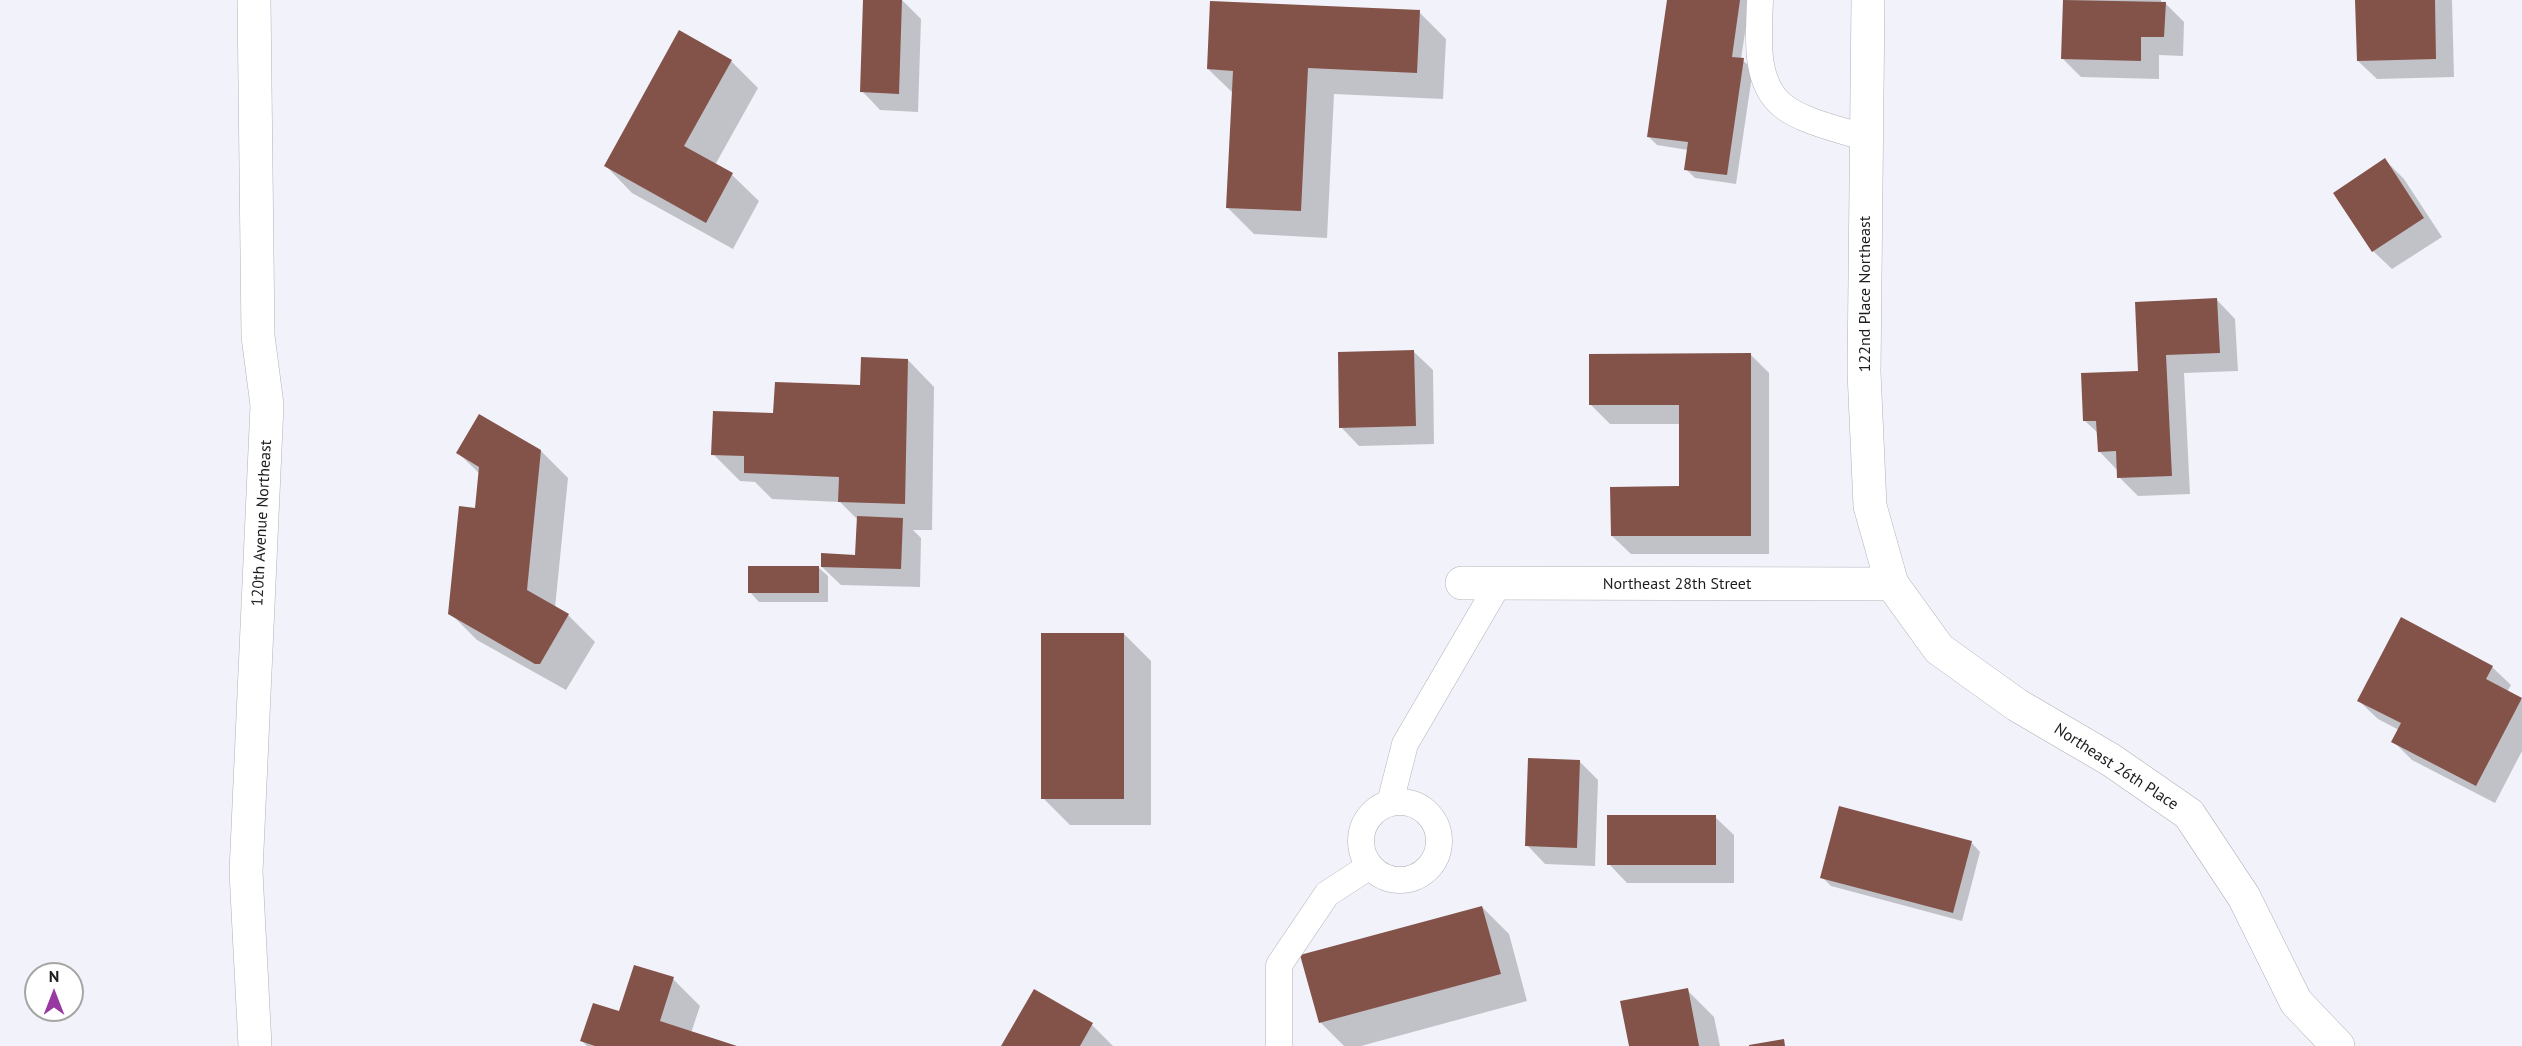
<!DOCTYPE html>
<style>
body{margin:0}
#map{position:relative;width:2522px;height:1046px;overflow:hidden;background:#f2f2fb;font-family:"PT Sans",sans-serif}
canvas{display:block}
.north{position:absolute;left:24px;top:962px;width:60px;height:60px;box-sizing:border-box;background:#fff;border:2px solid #a5a5a6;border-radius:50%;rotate:0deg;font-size:16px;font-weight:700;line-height:24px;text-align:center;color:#1d1d21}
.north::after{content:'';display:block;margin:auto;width:21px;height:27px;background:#9839a1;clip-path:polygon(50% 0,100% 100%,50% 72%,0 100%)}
</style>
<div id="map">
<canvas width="2522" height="1046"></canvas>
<div class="north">N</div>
</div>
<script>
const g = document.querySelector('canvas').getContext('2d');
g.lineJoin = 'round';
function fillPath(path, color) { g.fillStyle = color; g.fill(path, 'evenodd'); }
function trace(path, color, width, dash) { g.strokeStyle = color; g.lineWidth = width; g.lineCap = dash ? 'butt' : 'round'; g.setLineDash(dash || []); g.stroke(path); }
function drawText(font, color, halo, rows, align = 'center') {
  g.font = font + ' "PT Sans",sans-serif'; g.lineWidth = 6; g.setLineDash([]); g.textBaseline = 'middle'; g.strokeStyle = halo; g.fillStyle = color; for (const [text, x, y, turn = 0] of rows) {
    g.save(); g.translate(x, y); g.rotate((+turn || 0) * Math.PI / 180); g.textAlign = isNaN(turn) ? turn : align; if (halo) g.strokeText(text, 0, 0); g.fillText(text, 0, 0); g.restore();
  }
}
fillPath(new Path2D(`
 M865,0H902L921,19L918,112L880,110L862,91Z
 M1668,0H1750L1741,59L1753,69L1736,184L1695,178L1686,169L1688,150L1657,145L1648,136Z
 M2064,0H2161V3H2165L2184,22L2183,56L2159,55V79L2081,77L2062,58Z
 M2357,0H2452L2454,77L2377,79L2358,61Z
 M1419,12L1446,39L1443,99L1334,94L1327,238L1254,234L1227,207L1233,93L1208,69Z
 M731,61L758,88L715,165L732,175L759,201L733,249L632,193L606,166Z
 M2385,160L2404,179L2442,237L2392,269L2373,251Z
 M2217,300L2235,319L2238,371L2184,373L2190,494L2138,496L2119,477L2118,471L2099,451V434L2085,421Z
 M1414,352L1433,370L1434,444L1359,446L1341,427Z
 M1750,354L1769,373V554H1631L1612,536L1681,487L1680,424H1610L1591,405Z
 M908,360L934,387L932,530H913L921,538L920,587L841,585L822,567L857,556L858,520L840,502L772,499L755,482L740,481L713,454L775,415L862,386Z
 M541,451L568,478L555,608L568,615L595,642L566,690L477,640L450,613L477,510L480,474L458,453Z
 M818,567L828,576V602H759L750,592Z
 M1124,634L1151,661V825H1070L1043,798Z
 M2492,667L2511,685L2507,692L2522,700V751L2495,803L2412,760L2393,741L2399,730L2378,719L2359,701Z
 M1579,761L1598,780L1595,866L1545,864L1527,845Z
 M1715,817L1734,835V883H1627L1609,864Z
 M1971,842L1980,852L1962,921L1831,886L1822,877Z
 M1482,907L1509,934L1527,1001L1361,1046H1344L1321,1023L1302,956Z
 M673,979L700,1006L691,1033L734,1046H587L582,1041L620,1012Z
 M1687,990L1714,1017L1720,1046H1630Z
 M1092,1025L1113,1046H1003Z`), '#0003');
fillPath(new Path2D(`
 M863,0H902L899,94L860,92Z
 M1667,0H1740L1732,57L1744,58L1727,175L1684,170L1688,142L1647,137Z
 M2063,0L2166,2L2164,37H2141V61L2061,59Z
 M2355,0H2435L2436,59L2357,61Z
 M1210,1L1420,10L1417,73L1308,68L1301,211L1226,208L1233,71L1207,69Z
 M679,30L732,60L684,146L733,173L706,223L604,166Z
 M2385,158L2424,218L2372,252L2333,193Z
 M2217,298L2220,353L2166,355L2172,476L2117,478L2116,451L2098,452L2096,421H2083L2081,373L2138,371L2135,302Z
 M1414,350L1416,426L1339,428L1338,352Z
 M1751,353V536H1611L1610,487L1679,486V405H1589V354Z
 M861,357L908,359L905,504L838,502L839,477L744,473V456L711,455L713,411L773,413L775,382L860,385Z
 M479,414L541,450L527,590L569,614L540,664H535L448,614L459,506L475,508L479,467L456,453Z
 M857,516L903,518L901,569L821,567V553L855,555Z
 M748,566H819V593H748Z
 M2401,617L2493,666L2486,679L2522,698L2476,786L2391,742L2401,723L2357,701Z
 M1041,633H1124V799H1041Z
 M1528,758L1580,760L1577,848L1525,846Z
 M1839,806L1972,841L1953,913L1820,878Z
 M1607,815H1716V865H1607Z
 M1482,906L1501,974L1319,1023L1300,955Z
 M634,965L674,977L660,1021L737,1046H595L580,1041L593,1003L619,1011Z
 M1688,988L1699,1046H1629L1620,1001Z
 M1034,989L1093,1023L1080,1046H1001Z
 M1784,1039L1785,1046H1749V1045Z`), '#835349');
const service = new Path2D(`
 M1760,0C1759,34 1753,82 1783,106C1803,122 1842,130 1866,138
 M1361 841a39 39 0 1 1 78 0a39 39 0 1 1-78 0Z
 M1390,803L1405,744L1499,583
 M1279,1046V965L1327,894L1370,866`);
const minor = new Path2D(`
 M254,0L258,336L267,405L246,872L255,1046
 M1868,0L1864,372L1870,506L1892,584L1939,649L2017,705L2111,760L2189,814L2244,897L2296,1002L2338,1046
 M1462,583L1892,584`);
trace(service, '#b0b0b8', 27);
trace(minor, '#b0b0b8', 34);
trace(service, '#fff', 26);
trace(minor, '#fff', 33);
drawText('16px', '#1d1d21', '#fff', [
 ["122nd Place Northeast",1865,294,-90],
 ["120th Avenue Northeast",262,523,-87],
 ["Northeast 28th Street",1677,584],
 ["Northeast 26th Place",2116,767,33]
]);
</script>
